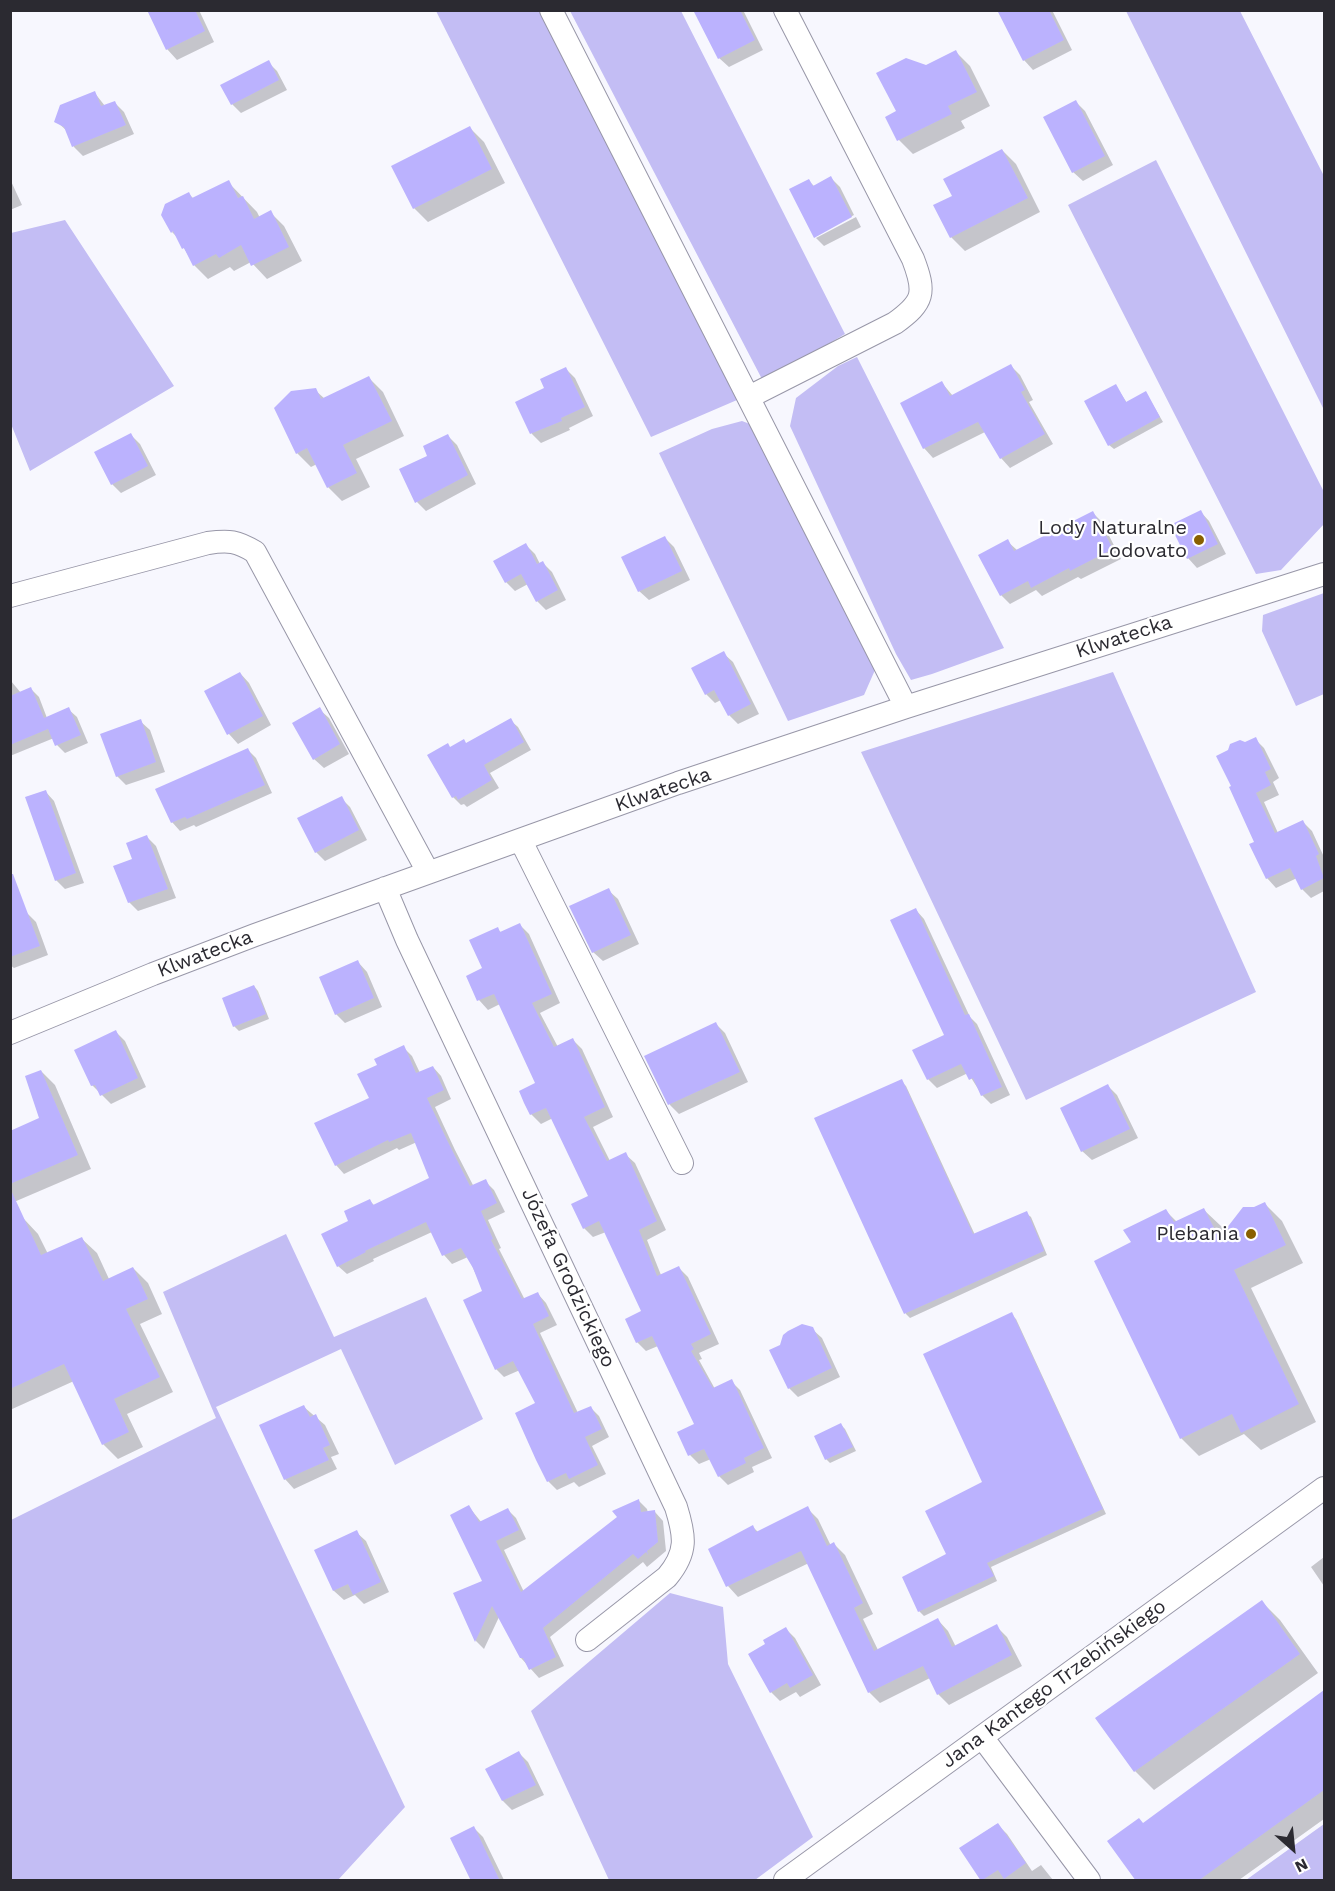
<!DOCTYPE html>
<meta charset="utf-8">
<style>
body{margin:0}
#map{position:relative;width:1335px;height:1891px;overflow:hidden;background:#f7f7fe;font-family:"Work Sans",sans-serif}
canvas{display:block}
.frame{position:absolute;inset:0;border:12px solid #2b2a31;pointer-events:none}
.north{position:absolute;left:1263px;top:1819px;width:60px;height:60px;-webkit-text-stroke:4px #fff;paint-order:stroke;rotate:153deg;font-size:16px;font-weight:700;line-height:24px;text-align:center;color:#2b2a31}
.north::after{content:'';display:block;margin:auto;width:21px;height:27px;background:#2b2a31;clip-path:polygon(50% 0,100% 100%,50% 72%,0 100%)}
</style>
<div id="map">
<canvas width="1335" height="1891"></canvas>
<div class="frame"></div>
<div class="north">N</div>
</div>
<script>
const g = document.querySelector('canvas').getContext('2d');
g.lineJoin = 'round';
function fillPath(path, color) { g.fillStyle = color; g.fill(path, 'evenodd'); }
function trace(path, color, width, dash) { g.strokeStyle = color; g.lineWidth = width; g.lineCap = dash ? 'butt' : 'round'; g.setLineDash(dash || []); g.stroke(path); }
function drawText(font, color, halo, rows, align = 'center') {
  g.font = font + ' "Work Sans",sans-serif'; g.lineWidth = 4.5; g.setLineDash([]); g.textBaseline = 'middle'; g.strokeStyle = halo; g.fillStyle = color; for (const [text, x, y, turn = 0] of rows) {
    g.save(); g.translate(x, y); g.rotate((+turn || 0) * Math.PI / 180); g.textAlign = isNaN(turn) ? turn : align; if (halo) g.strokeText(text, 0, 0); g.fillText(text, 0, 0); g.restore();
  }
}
fillPath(new Path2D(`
 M436,11H548L744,397L651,437Z
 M570,11H681L845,334L795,364L763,381Z
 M1126,11H1240L1324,176V410Z
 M1156,160L1324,492V524L1281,570L1256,574L1068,205Z
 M65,220L174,386L30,471L11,424V233Z
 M857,357L1004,648L932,674L911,680L896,654L790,426L796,398L838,366Z
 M742,421L763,429L875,670L864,695L788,721L659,453L712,429Z
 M1324,593V694L1296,706L1262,631L1263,615Z
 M1113,672L1256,992L1026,1100L861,752Z
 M286,1234L334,1337L426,1297L483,1419L395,1465L341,1349L216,1407L405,1807L338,1880H11V1520L216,1418L163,1292Z
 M670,1593L723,1607L728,1664L813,1837L755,1880H609L531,1711Z
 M1324,1824V1880H1246Z`), '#c3bdf4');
fillPath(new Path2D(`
 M149,10H199L214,42L177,60L167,49Z
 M694,10H743L763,50L729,67L719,58Z
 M999,10H1052L1072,50L1033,70L1024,60Z
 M956,52L970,66L990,106L961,121L965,128L913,154L899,140L898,112L926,67Z
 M268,62L277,71L287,90L241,113L232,104Z
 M94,92L105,106L115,103L124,112L134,134L83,156L74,147L67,131L56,121Z
 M1076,102L1085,111L1113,165L1083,181L1073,172Z
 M470,128L484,142L505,183L428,222L414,208Z
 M1002,150L1016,164L1040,212L965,251L951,237Z
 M831,178L840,187L854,215L816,235V238L809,181L814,186Z
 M10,179L22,205L10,210Z
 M228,182L257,212L260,218L270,212L284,226L302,261L267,279L251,262L234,271L230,267L208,279L194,265L178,238L172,232L189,194L194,199Z
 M856,217L861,227L824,246L816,238Z
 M1011,366L1020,375L1033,400L1029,402L1053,444L1010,468L1001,458L985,432L933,458L924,448L942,383L953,396Z
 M566,369L575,378L593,416L569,428L570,430L541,443L532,434L517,402L546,389Z
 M369,378L383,392L404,436L356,459L370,487L342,501L328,487L317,464L311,467L297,453L315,390L325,399Z
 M1116,386L1127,403L1146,393L1163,422L1114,449L1109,445Z
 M131,435L140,444L156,475L121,493L112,484Z
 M448,436L457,445L476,484L426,511L417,502L429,456Z
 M1200,511L1209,521L1226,554L1197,568L1188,558Z
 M1093,513L1102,522L1121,559L1081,579L1078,577L1042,596L1036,590L1010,604L1001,595L1007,541L1017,550Z
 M665,538L674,547L690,580L649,600L639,591Z
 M526,545L535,554L540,564L543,563L552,572L566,600L546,610L537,601L528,584L515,591L506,582Z
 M723,653L733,662L759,714L738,724L729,715L721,700L715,703L706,694Z
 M240,673L249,683L271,725L238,744L229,734L206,691Z
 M11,681L21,693L31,689L39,697L47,718L68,709L77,717L88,743L65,753L57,745L54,738L10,756Z
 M319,709L329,718L349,754L324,768L314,759Z
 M510,720L518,727L531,750L490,773L499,788L467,807L464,804L461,805L453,797L451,749L467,745Z
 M140,721L150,730L165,772L126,785L117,776Z
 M1255,739L1264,748L1279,778L1273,782L1279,795L1264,802L1278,833L1303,822L1312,831L1324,857V891L1311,898L1302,889L1297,878L1276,888L1267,878L1256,843L1245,743Z
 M248,750L256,758L272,793L196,827L194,825L180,831L172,822Z
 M45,791L54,801L84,883L65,889L56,880Z
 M341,798L350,807L367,840L325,861L316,852Z
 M147,837L156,846L176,898L138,911L129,902L134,860Z
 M608,890L618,899L639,944L603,961L593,952Z
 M916,910L924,919L970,1017L977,1024L1010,1095L991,1104L982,1095L968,1073L937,1088L928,1079L946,1035Z
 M27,913L36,922L48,955L14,968L10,965V919Z
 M520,925L529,934L560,1003L540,1013L558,1047L573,1040L582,1049L613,1117L593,1127L610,1161L625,1154L635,1163L666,1230L647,1240L661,1275L679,1268L688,1277L719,1344L699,1353L702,1359L699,1360L715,1389L731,1381L740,1390L772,1458L752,1467L754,1472L728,1485L719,1476L711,1459L699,1464L690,1455L696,1425L658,1346L646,1351L637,1342L643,1311L606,1232L593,1237L584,1228L590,1197L553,1118L541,1124L531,1114L537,1083L500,1004L488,1010L479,1000L468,977L484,969L497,929L502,933Z
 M358,962L367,972L382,1007L345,1023L336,1014Z
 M254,986L258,991L269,1019L239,1031L234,1026L224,999Z
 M716,1024L725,1033L748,1082L679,1114L670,1105L646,1057Z
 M116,1032L125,1041L146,1087L111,1104L92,1085Z
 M403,1047L412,1056L420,1073L433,1067L441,1076L451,1099L435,1107L455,1150L474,1187L485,1181L494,1190L505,1212L488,1220L501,1248L499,1249L525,1300L538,1294L546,1303L557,1325L540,1333L578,1413L590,1407L599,1416L609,1437L592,1446L606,1474L579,1487L574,1482L557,1490L548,1481L537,1404L520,1370L504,1377L496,1369L484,1292L468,1257L452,1264L444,1255L432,1232L373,1259L374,1261L347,1274L338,1266L350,1221L370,1201L375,1206L431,1179L417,1142L399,1150L397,1148L344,1174L336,1165L371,1099L379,1066Z
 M41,1071L55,1085L91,1169L14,1202L10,1199V1133L41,1119Z
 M901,1081L906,1086L975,1235L1026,1213L1031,1217L1047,1255L910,1318L906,1314L816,1119Z
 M1108,1086L1117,1095L1138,1138L1092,1160L1082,1151Z
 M1264,1203L1282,1221L1303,1263L1251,1288L1316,1422L1261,1450L1244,1434L1199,1456L1181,1438L1166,1211L1177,1222L1204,1210L1222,1227L1224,1233L1254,1208Z
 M24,1219L38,1234L48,1254L82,1239L97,1253L109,1279L133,1268L148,1283L162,1314L140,1324L173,1392L127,1414L143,1447L118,1459L103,1444L74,1381L10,1410V1225Z
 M1011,1314L1016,1319L1106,1514L991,1567L997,1581L924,1616L919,1611L984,1483Z
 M812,1329L822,1338L840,1377L798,1397L789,1388Z
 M304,1407L325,1425L339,1454L331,1457L337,1469L294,1489L285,1479Z
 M841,1425L845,1429L856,1451L830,1463L826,1459Z
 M639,1501L647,1509L648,1513L655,1512L663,1521L666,1551L647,1567L643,1562L550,1637L564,1666L539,1678L521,1658L499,1617L484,1649L476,1641L455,1594L484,1581L469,1507L482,1523L508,1510L516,1518L526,1539L504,1550L524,1592Z
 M807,1508L818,1519L831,1546L834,1544L845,1555L873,1614L863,1619L878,1650L938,1620L948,1631L956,1647L996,1626L1007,1637L1022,1666L949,1705L938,1694L930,1678L880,1703L869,1692L809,1563L738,1597L728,1586L753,1527L759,1533Z
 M356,1532L366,1541L389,1592L364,1604L355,1595L344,1600L334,1591L316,1551Z
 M1324,1557V1586L1311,1567Z
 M1262,1602L1280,1620L1318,1673L1154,1790L1135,1771Z
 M786,1629L795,1638L821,1685L800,1697L796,1692L780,1701L771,1692L767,1645Z
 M1324,1692V1819L1239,1880H1138L1143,1824Z
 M519,1753L528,1762L544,1795L512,1810L503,1801L487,1769Z
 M997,1824L1007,1834L1032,1871L1041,1865L1053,1880H983L961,1848Z
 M474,1828L483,1837L504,1880H472Z`), '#0003');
fillPath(new Path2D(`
 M147,10H195L205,31L166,50Z
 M693,10H740L755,40L718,59Z
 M997,10H1049L1064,40L1023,61Z
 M956,50L977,92L948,106L952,114L897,141L885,117L896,111L876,73L906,58L926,65Z
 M269,60L279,80L231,105L220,85Z
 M95,91L101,106L115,101L126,125L72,147L64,127L54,122L60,105Z
 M1076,100L1105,156L1072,173L1043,117Z
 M470,126L492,169L413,209L391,166Z
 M1002,149L1028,198L950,238L933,205L952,196L943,179Z
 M831,176L852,217L814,238L789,189L809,179L813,186Z
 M229,180L238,198L243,196L254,219L271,210L289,247L251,266L241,245L219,258L216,254L193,266L184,248L182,249L173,231L171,233L161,215L165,204L189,192L192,198Z
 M1011,364L1025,390L1021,392L1045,434L1000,459L978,422L923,449L900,403L942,381L950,396Z
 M566,367L585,407L561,418L562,421L530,434L515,402L544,388L540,379Z
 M369,376L392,421L343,445L357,473L327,488L307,448L296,454L274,408L291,391L316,388L321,399Z
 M1116,384L1126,402L1146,391L1160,417L1108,446L1084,401Z
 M131,433L148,466L111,485L94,452Z
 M448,434L468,475L415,503L399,469L427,456L423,446Z
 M1201,510L1218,544L1187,559L1170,525Z
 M1093,511L1113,549L1070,571L1069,568L1031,588L1028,581L1000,596L978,555L1008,539L1014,551Z
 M665,536L682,571L638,592L621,557Z
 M526,543L537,564L543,561L558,590L536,602L521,574L505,583L493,561Z
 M724,651L751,704L728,716L714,690L705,695L691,668Z
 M240,672L263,716L227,735L204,691Z
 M31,687L44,718L69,707L81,735L55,746L46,724L48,729L10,745V696Z
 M320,707L340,744L313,760L292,723Z
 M511,718L524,742L484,765L492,780L458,800L456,796L452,798L427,755L448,743L450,747L464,739L466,743Z
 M141,719L156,762L116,777L100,734Z
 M1256,737L1271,769L1265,772L1271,785L1256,793L1275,833L1303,820L1319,854L1316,856L1324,878L1301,890L1290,868L1266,879L1249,844L1254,842L1229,787L1231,786L1216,756L1228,750L1230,744L1240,740L1245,742Z
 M248,748L265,785L187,819L185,817L171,823L155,789Z
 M46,790L76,873L55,881L25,797Z
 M342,796L359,830L315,853L297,818Z
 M147,835L168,889L128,903L113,866L132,859L126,843Z
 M10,874H13L40,946L10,957Z
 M609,888L631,935L592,953L569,906Z
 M916,908L965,1015L969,1014L1002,1087L981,1096L973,1078L969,1080L961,1064L927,1080L912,1050L944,1035L890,920Z
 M520,923L552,994L532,1003L554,1047L573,1038L605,1107L584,1117L607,1161L626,1152L657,1221L639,1230L657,1276L679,1266L711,1334L691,1344L694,1349L691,1351L713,1388L732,1379L764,1448L744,1458L746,1463L718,1477L704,1449L688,1456L677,1432L694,1424L652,1336L636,1343L630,1330L625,1319L641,1311L599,1221L583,1229L571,1204L588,1196L546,1108L530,1115L524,1103L519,1091L535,1083L494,994L477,1001L466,976L482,968L469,940L498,927L500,932Z
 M358,960L374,998L335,1015L319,977Z
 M254,985L266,1014L233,1027L222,998Z
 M716,1022L740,1072L668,1105L644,1056Z
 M116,1030L138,1078L100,1096L95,1085L91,1086L74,1050Z
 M404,1045L416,1073L433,1066L444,1090L427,1098L447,1140L470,1186L486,1179L497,1203L481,1211L493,1239L491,1240L522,1299L538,1292L549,1316L533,1324L574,1413L591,1406L602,1429L585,1437L598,1465L569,1479L566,1473L547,1482L536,1460L515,1413L535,1403L513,1361L495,1370L463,1300L482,1291L473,1268L461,1248L442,1256L426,1222L365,1251L366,1252L337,1267L321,1234L348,1221L344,1211L370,1199L373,1205L429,1178L411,1133L389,1142L388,1140L335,1166L314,1123L369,1098L357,1074L377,1065L374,1059Z
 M41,1070L78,1155L10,1184V1131L39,1118L25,1076Z
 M902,1079L973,1234L1027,1211L1044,1251L904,1314L814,1118Z
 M1108,1084L1130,1129L1081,1152L1060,1108Z
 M10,1188L41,1255L82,1237L103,1281L133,1267L148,1299L126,1309L160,1377L114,1399L129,1432L102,1445L64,1364L10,1389Z
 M1265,1202L1286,1245L1234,1270L1299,1404L1241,1433L1232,1414L1180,1439L1094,1261L1131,1242L1123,1230L1166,1209L1174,1222L1204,1208L1219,1238L1243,1207H1254Z
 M1012,1312L1103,1509L987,1563L994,1576L918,1612L902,1577L946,1554L925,1511L982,1482L923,1354Z
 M802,1324L813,1327L832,1368L788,1389L769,1350L780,1345L783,1335L788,1331Z
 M304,1405L310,1417L316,1414L330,1445L323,1448L329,1460L284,1480L259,1425Z
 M841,1423L853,1447L825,1460L814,1436Z
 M639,1499L641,1512L655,1510L658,1542L647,1551L648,1555L646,1552L638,1559L633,1554L543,1628L556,1657L529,1670L523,1658H520L492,1606L475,1642L453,1593L482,1581L450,1515L469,1505L479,1522L508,1508L519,1530L496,1541L521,1592L617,1517L612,1511Z
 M808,1506L827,1546L834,1542L863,1603L854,1608L874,1651L938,1618L952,1647L997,1624L1012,1655L937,1695L923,1666L868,1693L801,1551L726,1587L708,1549L753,1525L756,1532Z
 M357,1530L381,1582L353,1595L348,1584L333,1591L314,1550Z
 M1262,1600L1300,1654L1134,1772L1095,1718Z
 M786,1627L813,1675L790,1688L787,1683L770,1693L748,1654L765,1644L763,1640Z
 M1324,1690V1790L1198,1881H1136L1107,1841L1139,1818L1143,1823Z
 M519,1751L536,1785L502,1801L485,1769Z
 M998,1823L1026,1863L1004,1879L998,1870L981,1881L959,1848Z
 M474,1826L500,1881H471L450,1838Z`), '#bbb2fe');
const minor = new Path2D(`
 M551,10L906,707
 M749,397L895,323C924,302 926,293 913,259L785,10
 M10,596L208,543C229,540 237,541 255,552L428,872
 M521,841L682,1163
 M385,888L407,940L676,1507C685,1536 688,1552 667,1577L587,1640
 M10,1033L153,974L255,935L678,783L906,707L1324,574
 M982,1737L1089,1880
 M785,1880L1324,1488`);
trace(minor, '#9897a8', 24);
trace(minor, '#fff', 22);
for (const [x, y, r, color] of [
 [1199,540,6,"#896000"],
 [1251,1234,6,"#896000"]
]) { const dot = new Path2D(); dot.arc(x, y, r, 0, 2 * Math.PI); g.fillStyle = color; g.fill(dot); trace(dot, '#fff', 2); }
drawText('20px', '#2b2a31', '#fff', [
 ["Lody Naturalne",1187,528],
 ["Lodovato",1187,551],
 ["Plebania",1239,1234]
], 'right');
drawText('20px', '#2b2a31', '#fff', [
 ["Klwatecka",1124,637,-18],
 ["Klwatecka",663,790,-19],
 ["Klwatecka",205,954,-21],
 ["Józefa Grodzickiego",568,1278,65],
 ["Jana Kantego Trzebińskiego",1054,1684,-36]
]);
</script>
